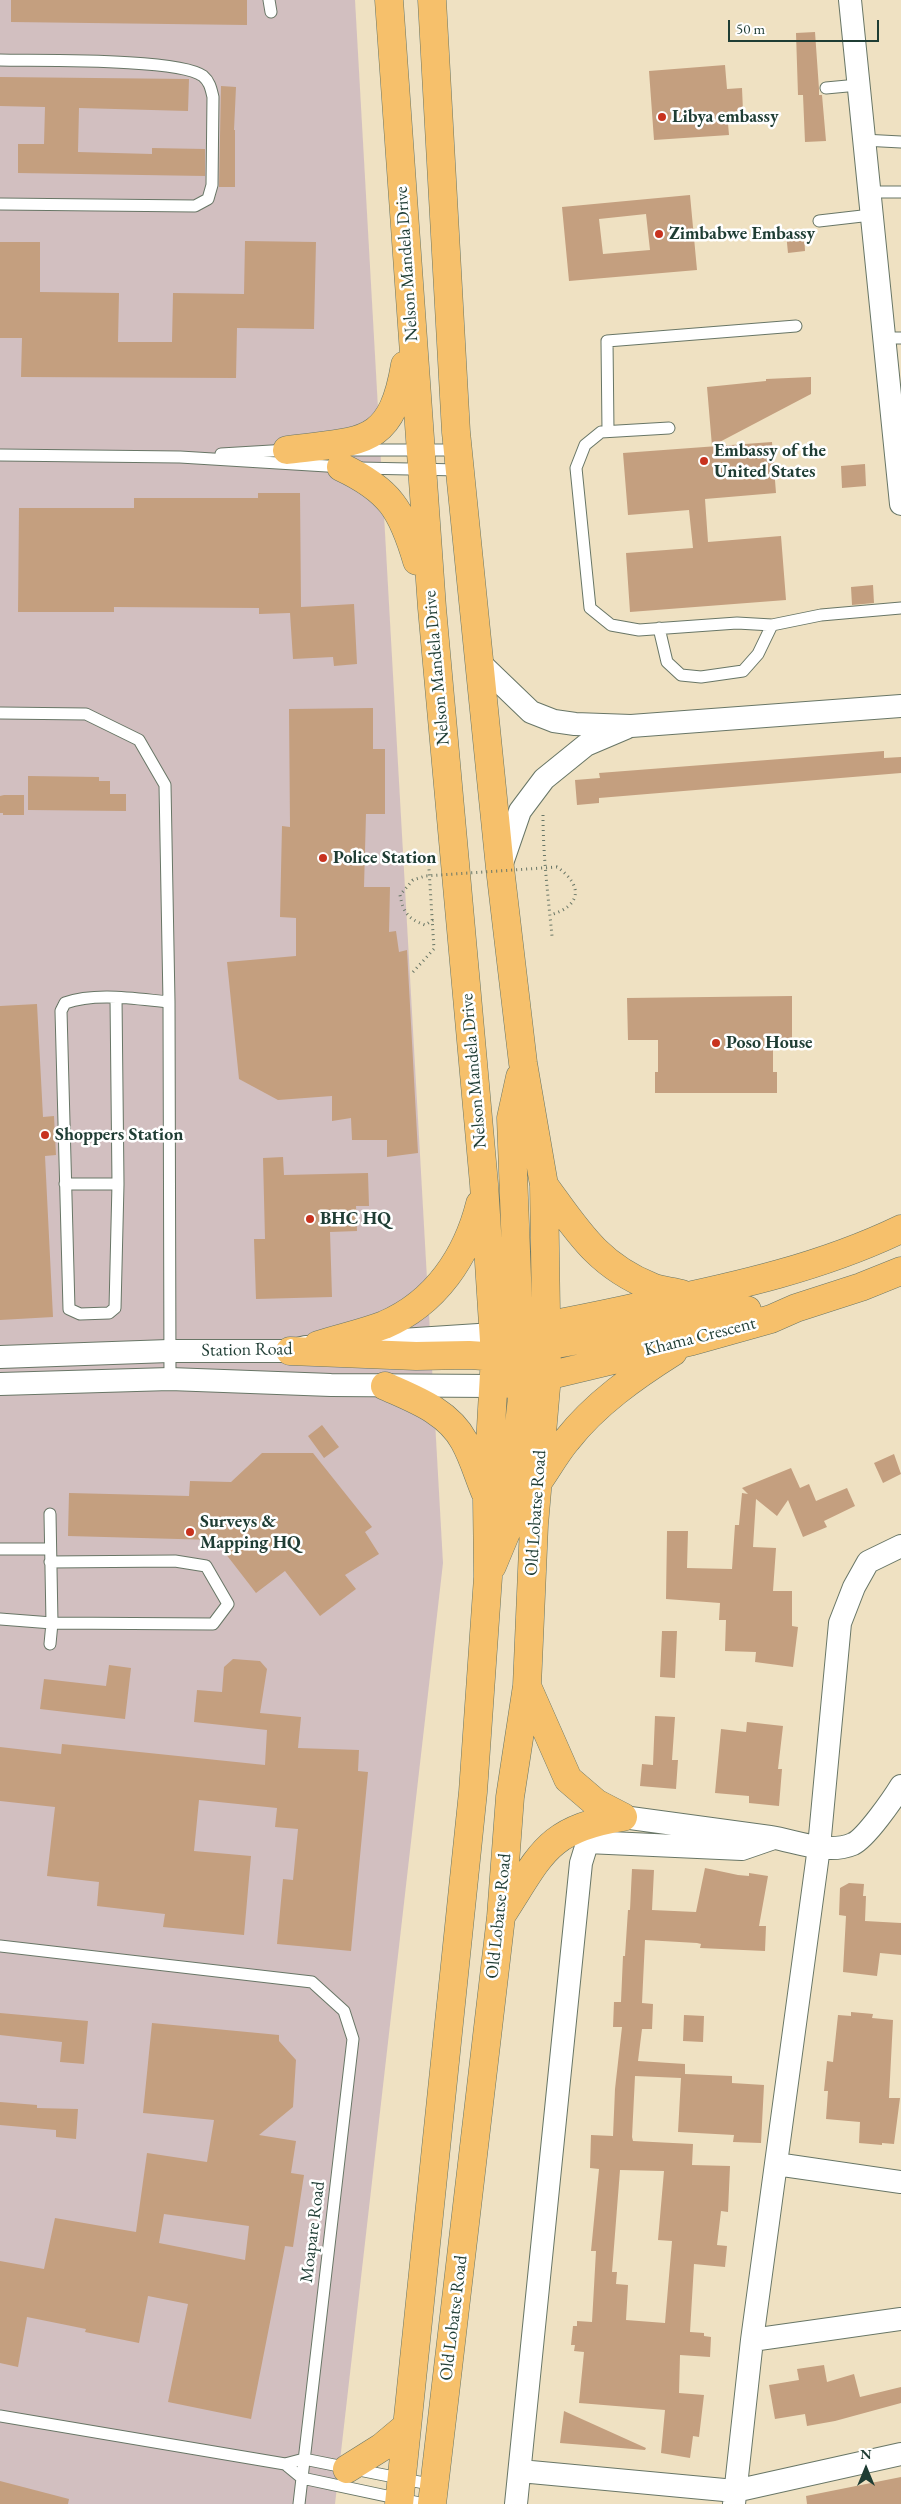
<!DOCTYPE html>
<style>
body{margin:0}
#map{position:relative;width:901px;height:2504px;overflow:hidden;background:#efe1c2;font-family:"EB Garamond",serif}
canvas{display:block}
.north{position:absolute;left:841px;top:2444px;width:50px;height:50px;-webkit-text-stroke:4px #fff;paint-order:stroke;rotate:0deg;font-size:14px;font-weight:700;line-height:20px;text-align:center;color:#1f3d34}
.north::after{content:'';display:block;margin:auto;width:18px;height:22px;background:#1f3d34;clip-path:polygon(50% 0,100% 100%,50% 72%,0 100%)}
.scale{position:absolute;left:728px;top:20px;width:151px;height:22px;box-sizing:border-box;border:2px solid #1f3d34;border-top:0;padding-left:6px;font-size:15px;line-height:18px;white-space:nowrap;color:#1f3d34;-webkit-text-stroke:4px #fff;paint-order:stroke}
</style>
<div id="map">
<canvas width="901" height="2504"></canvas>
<div class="north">N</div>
<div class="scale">50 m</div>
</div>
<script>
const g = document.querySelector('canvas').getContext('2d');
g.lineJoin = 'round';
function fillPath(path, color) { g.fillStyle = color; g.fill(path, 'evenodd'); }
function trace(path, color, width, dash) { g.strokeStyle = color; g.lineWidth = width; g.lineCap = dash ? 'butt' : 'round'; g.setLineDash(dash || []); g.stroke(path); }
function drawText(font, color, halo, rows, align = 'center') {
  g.font = font + ' "EB Garamond",serif'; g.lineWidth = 5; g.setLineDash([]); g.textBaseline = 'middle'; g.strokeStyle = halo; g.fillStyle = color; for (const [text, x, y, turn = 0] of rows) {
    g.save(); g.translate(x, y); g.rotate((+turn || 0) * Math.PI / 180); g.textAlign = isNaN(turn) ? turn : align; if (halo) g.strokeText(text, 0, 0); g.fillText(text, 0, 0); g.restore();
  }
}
fillPath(new Path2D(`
 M0,0H355L443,1563L335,2504H0Z`), '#d2bfc0');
fillPath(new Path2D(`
 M11,0H247V25L11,22Z
 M815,32L819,89V95H822L826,141L805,142L803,95H798L796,33Z
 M725,65L727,89L742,88L743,111L727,112L729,135L654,140L649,71Z
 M0,77L189,79L188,111L79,108L78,152L152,154V148L205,149V176L18,173V144H44L45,107L0,106Z
 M221,86L236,87L234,130H235V187H219Z
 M690,195L697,270L569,281L562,207ZM646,214L650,250L603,254L599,219Z
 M804,232L805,251L788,253L786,233Z
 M245,241L316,242L314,329L237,328L236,378L21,377L22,338H0V242H40V292L119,293L118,342H172L173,293L244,294Z
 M811,377V394L712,446L707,387L766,381V379Z
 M772,442L776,493L705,499L708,542L781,536L786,600L630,612L626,553L693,548L689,510L628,515L623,453Z
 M865,464L866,486L842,488L841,466Z
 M258,493H300L301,607L354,604L357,664L334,666L333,657L293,659L290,613L259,614V608L114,607V612H18L19,508H134V498H258Z
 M873,585L874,603L852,605L851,587Z
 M373,708V749H385V814H366L364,887H390L389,932L396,931L399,952L407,950L418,1153L387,1157V1140H352L351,1118L332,1121V1096L278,1100L239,1079L227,962L296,956V918L280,917L282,826L290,827L289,709Z
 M884,751V758L901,757V773L599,798V803L577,805L575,780L600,778L599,773Z
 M28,776L99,777V781H110V794H126V811L28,810Z
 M4,795H24V815H3V813H0V796Z
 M792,996V1039H773V1072H777V1093H655V1072H658V1040H628L627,998Z
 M37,1004L43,1117L54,1116L56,1155L45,1156L53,1317L0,1320V1006Z
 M283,1157L284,1175L368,1173L369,1206H356L357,1231L330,1232L332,1297L256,1299L254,1239H265L263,1158Z
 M322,1425L339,1447L324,1458L308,1436Z
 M262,1453H313L372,1527L365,1532L379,1554L345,1575L356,1589L320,1616L285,1571L256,1593L215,1540L68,1536L69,1493L189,1496L190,1481L231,1482Z
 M894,1454L901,1474L883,1483L874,1463Z
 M791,1468L800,1488L809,1484L816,1501L847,1488L855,1506L824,1521L827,1527L803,1537L788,1500L777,1516L756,1499L753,1547L776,1548L773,1591H792V1626L798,1627L793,1667L755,1662L756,1652L725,1651L726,1620H719L720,1603L666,1599L667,1531H688L687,1568L732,1569L735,1525H739L742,1493L748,1494L742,1488Z
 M662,1631H677L675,1678L660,1677Z
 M233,1659L260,1661L267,1669L260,1713L301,1717L298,1748L359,1750L358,1771L368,1772L351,1951L277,1944L283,1879L293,1880L298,1829L275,1827L277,1808L199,1800L194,1851L251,1856L244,1935L163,1927L165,1914L97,1906L99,1882L47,1876L55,1807L0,1801V1747L61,1754L62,1744L265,1765L267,1730L194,1722L197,1690L222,1692L224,1667Z
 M109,1665L131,1668L125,1719L40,1709L44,1679L106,1686Z
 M655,1716L675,1717L672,1760H678L676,1789L640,1786L642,1764L653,1765Z
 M747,1722L783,1726L778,1769H782L779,1806L749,1803V1796L715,1793L721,1729L746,1732Z
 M705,1868L738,1875L749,1876V1873L768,1876L759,1926H766L765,1951L700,1948L701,1944L697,1943L645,1940L642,2003L653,2004L652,2029H642L638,2061L685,2064V2074L732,2076V2083L764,2085L761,2143L733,2142L734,2135L678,2132L681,2078L635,2076L632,2137L633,2141L693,2144L692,2165L730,2166L728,2212L721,2211L717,2245L727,2246L725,2267L694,2264L690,2332L704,2333V2336L711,2337L710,2357L680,2355L679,2393L704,2395L699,2437L693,2436L690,2458L661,2453L665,2410L579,2403L584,2352L574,2351L575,2345H571L573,2326H577V2321L592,2322L596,2251H591L599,2169L590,2168L591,2135L613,2136L615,2089L622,2027H613L614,2002H621L623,1956H625L628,1910H630L632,1869L654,1870L652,1910L696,1912ZM620,2170L664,2171L658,2240L672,2241L665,2323L626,2320L628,2285L616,2284L617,2272H612Z
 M849,1883L864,1884L863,1896H866L865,1921L901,1923V1955L880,1953L877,1976L843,1972L846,1916L839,1915L840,1888Z
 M851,2012L873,2014L872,2018L893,2020L889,2098H900L894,2144L882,2143V2145L859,2143L860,2122L826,2119L828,2091H824L827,2061L833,2062L838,2015L851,2016Z
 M0,2013L88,2021L84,2064L60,2062L62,2042L0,2035Z
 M684,2015L704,2016L703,2042L683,2041Z
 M152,2023L279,2035V2041L296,2060L293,2107L259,2135L296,2141L291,2173L304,2175L293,2247L285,2246L251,2419L168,2402L188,2304L148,2296L139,2343L85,2332L86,2329L27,2317L18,2367L0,2363V2261L44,2269L55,2218L136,2232L147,2153L207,2162L214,2120L143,2113ZM164,2214L249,2226L245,2260L159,2243Z
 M0,2102L37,2105V2108L78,2109L76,2139L56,2137V2130L0,2125Z
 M824,2365L827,2382L854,2374L860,2397L901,2387V2403L835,2421L807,2426L805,2414L775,2419L769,2385L799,2380L797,2369Z
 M564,2411L646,2448L645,2450L560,2443Z
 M901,2477V2504H807L806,2496Z
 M0,2481L69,2499L68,2504H0Z`), '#c49f7f');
const service = new Path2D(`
 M269,0L271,12
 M0,60C37,61 179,58 203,76C210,82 211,89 213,97L212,185L208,199L195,206L0,204
 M826,88L858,85
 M863,140L901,142
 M868,192H901
 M819,221L871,215
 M884,338H901
 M669,428L601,432L585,445L576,468L590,608L611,625L639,630L737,623L772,625L821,615L901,608
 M608,431L607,341L796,326
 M354,450H458
 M221,454L288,450
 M0,455L180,457L343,467
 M359,468L460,470
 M659,628L667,662L681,675L701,677L743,671L758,654L772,625
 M0,713L86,714L139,740L165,785L169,1002L170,1379
 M116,998L118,1184L115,1308L109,1313L80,1314L69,1309L61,1011L65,1003C96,992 136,999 169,1002
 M65,1184H118
 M50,1514L52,1623L50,1644
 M0,1549H50
 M0,1619L52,1623L213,1624L228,1604L206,1566L175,1561L50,1562
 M0,1946L312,1982L344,2011L353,2039L299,2504
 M0,2416L285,2464L304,2459L434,2485
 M285,2464L302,2478L424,2504`);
const minor = new Path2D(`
 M850,0L901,504
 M480,663L531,712L554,721L575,724L631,726L901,706
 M501,866L520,811L544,779L586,745L626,728
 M355,1343L494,1334
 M0,1357L169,1351H290L306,1347
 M0,1384L170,1379L331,1385L494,1386
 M623,1817C672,1824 721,1830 770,1837C796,1841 827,1855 853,1844C866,1838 893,1799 901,1786
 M587,1842L742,1849L771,1839
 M776,2164L901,2182
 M752,2340L901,2319
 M520,2471L735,2491L901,2454
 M516,2504L581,1863L594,1821
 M734,2504L752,2340L819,1847L840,1623L854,1587L868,1562L901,1546`);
const primary = new Path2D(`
 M389,0L432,608L484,1184L495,1356L487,1498L488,1577L473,1792L399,2504
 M287,450C360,440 391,449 405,365
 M341,467C390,490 402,510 417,561
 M544,1185C577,1230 597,1265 652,1287C661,1291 673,1291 682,1294
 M494,1334C547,1327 599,1315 651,1304C737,1286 822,1267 901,1229
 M318,1345C340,1338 363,1333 384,1325C436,1303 467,1256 480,1204
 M529,1346H545L747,1310
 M515,1347L519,1331L511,1118L520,1077
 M290,1351L416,1356L469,1355L514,1358
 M385,1386C414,1399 448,1411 464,1441C473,1457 478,1475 485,1492
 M494,1386L547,1376L689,1342L771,1319L796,1308L861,1287L901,1271
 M538,1482C548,1468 556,1453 567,1440C595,1404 635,1376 673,1352
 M492,1566L507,1530L526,1363
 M527,1686L568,1779L596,1803L623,1817
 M503,1913C542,1853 547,1829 623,1817
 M347,2469L382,2447L407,2426
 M432,2504L501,1917L510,1797L527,1686L534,1525L547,1376L544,1185L523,1063L500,868L456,432L432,0`);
trace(service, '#687666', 13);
trace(minor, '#687666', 24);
trace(primary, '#687666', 29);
trace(new Path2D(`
 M543,815C543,856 548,895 552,936
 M413,972L434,949L428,853`), '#687666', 3, [1, 4]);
trace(service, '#fff', 11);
trace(minor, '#fff', 22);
trace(primary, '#f6c06b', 28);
trace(new Path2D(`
 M433,920L425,925C408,919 403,912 400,895L413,880L425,876L557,867C583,885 582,906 550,915`), '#687666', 3, [1, 4]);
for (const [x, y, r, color] of [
 [662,117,5,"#c8321e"],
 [659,234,5,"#c8321e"],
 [704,461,5,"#c8321e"],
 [323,858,5,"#c8321e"],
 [716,1043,5,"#c8321e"],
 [45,1135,5,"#c8321e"],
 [310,1219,5,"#c8321e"],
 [190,1532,5,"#c8321e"]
]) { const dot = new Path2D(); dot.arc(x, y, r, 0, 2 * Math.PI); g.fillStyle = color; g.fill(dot); trace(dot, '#fff', 2); }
drawText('bold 18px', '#1f3d34', '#fff', [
 ["Libya embassy",672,117],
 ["Zimbabwe Embassy",669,234],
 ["Embassy of the",714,451],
 ["United States",714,472],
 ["Police Station",333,858],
 ["Poso House",726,1043],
 ["Shoppers Station",55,1135],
 ["BHC HQ",320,1219],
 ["Surveys &",200,1522],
 ["Mapping HQ",200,1543]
], 'left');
drawText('18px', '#1f3d34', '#fff', [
 ["Nelson Mandela Drive",407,264,-94],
 ["Nelson Mandela Drive",437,668,-95],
 ["Nelson Mandela Drive",474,1071,-95],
 ["Khama Crescent",700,1337,-14],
 ["Station Road",247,1350,-1],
 ["Old Lobatse Road",536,1513,-86],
 ["Old Lobatse Road",499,1916,-84],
 ["Moapare Road",313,2232,-83],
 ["Old Lobatse Road",454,2318,-83]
]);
</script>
